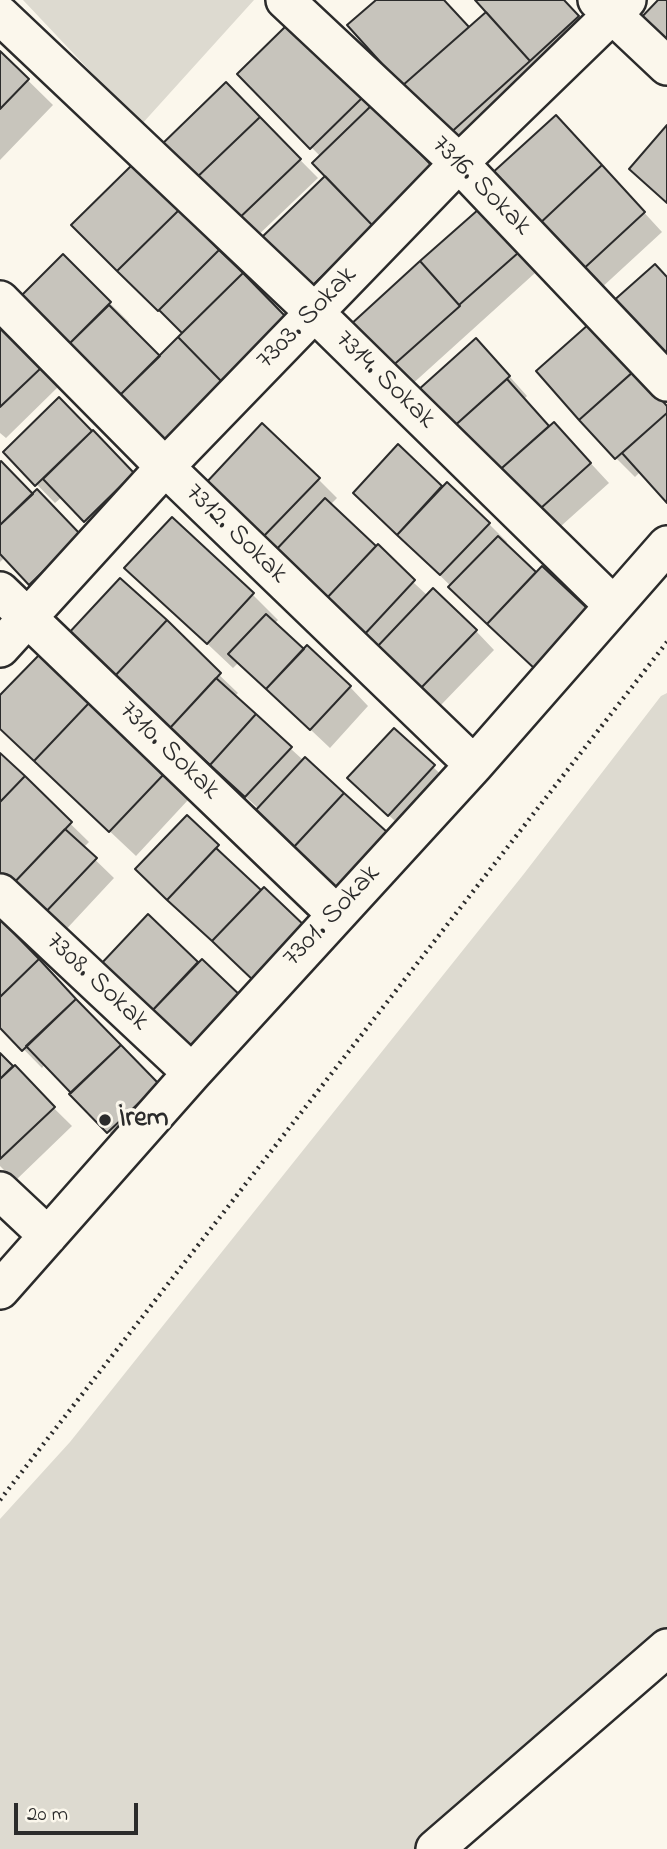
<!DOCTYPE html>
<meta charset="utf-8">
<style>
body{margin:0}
#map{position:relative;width:667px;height:1849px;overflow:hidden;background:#fbf7ec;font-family:"Indie Flower",sans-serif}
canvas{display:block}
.scale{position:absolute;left:14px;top:1803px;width:124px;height:32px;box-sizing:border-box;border:4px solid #2b2b2b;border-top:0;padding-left:9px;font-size:21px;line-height:24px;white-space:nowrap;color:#2b2b2b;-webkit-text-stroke:5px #fbf7ec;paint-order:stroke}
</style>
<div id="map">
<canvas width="667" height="1849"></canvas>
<div class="scale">20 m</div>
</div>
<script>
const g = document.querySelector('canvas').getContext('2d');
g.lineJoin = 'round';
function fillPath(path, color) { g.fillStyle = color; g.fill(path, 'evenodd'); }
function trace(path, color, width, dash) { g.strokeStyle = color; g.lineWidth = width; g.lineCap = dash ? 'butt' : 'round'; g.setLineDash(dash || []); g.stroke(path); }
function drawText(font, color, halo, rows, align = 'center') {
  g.font = font + ' "Indie Flower",sans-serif'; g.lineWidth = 7; g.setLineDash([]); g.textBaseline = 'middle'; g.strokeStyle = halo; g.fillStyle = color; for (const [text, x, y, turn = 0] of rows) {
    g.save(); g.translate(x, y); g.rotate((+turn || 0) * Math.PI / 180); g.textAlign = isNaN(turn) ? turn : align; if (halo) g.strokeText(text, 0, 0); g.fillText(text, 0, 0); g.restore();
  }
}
fillPath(new Path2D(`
 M23,0H254L141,125Z
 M667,693V1633L532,1754L416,1849H0V1519L70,1442L523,875L661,696Z`), '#dddad0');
fillPath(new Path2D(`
 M378,0H443L470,29L488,12L478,0H564L597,36L467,153L448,135Z
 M289,25L452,188L328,306L263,239L328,176L321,157L239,74Z
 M0,53L53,105L0,160Z
 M226,85L318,178L251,242L160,148Z
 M574,136L662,232L599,290L580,271Z
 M133,166L303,336L182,460L21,299L63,257L129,322L126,325L160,358L185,334L74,225Z
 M497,230L535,273L409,387L390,368Z
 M0,328L58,387L6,438L0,433Z
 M494,359L527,396L524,399L550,427L572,443L609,483L551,535L420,391Z
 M59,400L152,493L104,540L62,497L55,503L5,452Z
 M667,406V500L641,471L635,477L616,458Z
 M398,447L442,489L489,524L507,542L505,545L536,574L554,687L374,511Z
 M0,463L99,555L49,602L5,557L0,562Z
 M318,479L337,498L330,505L428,596L476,631L494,650L440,706L226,502Z
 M127,568L252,594L278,620L274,624L304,651L350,687L368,706L330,748L239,662L233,668Z
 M120,580L238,693L234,697L404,852L355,905L275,831L259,809L88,653Z
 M0,697L162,775L188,800L136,856L0,728Z
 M0,755L89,842L83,848L114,878L60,936L0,879Z
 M433,767L452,785L408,833L368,796Z
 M187,817L261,892L276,1001L156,888Z
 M148,917L198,965L212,1070L121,984Z
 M0,922L176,1104L127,1151L45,1064L42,1068L0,1025Z
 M0,1055L72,1126L15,1181L0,1166Z`), '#0003');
const building = new Path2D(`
 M376,0H444L469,27L402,86L347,25Z
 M475,0H564L579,16L530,61Z
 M658,0H667V50L637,22Z
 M486,12L530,61L447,136L402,86Z
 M289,23L363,97L310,149L237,74Z
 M0,51L29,79L0,109Z
 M226,82L260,117L191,183L158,148Z
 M373,104L434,168L373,226L312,163Z
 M556,115L602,165L537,226L490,175Z
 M260,117L301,159L232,225L191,183Z
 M667,125V203L629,169Z
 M133,164L179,210L117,271L71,225Z
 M602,165L645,212L579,273L537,226Z
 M325,176L373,226L309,289L260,239Z
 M479,209L518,253L459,305L420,261Z
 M179,210L219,250L158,311L117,271Z
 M219,250L243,273L182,333L159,310Z
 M63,254L111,302L66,347L18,299Z
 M420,261L460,306L389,369L349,326Z
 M655,264L667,277V367L611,303Z
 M243,273L286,317L221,381L178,337Z
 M109,305L160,356L117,398L66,347Z
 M589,324L633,372L579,420L536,371Z
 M0,326L41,368L0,407Z
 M178,337L223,383L162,443L117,398Z
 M476,338L510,376L451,429L417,391Z
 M635,370L667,406V413L615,459L579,420Z
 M507,379L549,426L494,475L451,429Z
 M59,397L92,431L35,486L3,452Z
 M667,413V503L622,453Z
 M554,422L591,463L531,517L494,475Z
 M262,423L320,478L262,538L205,484Z
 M93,430L134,473L84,522L43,479Z
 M398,444L442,486L397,535L353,493Z
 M1,461L33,494L0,525V462Z
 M447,482L490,523L440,575L397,535Z
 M37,489L81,535L29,585L0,554V525Z
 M325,498L376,546L325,600L274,552Z
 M172,517L254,593L207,644L124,568Z
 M498,536L536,572L487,624L448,587Z
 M378,544L415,580L363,636L325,600Z
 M542,566L590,611L535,669L487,624Z
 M120,578L167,620L114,677L67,635Z
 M433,588L477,630L420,689L376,648Z
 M266,614L304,649L266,689L228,654Z
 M167,620L221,673L170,728L114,677Z
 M307,645L351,686L310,730L266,689Z
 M39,655L89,703L34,761L0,729V695Z
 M216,678L256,714L210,765L170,728Z
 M89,703L164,774L109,832L34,761Z
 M256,714L292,747L245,797L210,765Z
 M394,728L435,765L388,816L347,778Z
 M0,753L25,776L0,802Z
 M305,757L344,793L293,848L254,812Z
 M25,776L72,822L9,888L0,880V802Z
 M344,793L387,832L336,888L292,849Z
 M187,815L219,845L167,900L135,869Z
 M65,829L97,858L40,918L9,888Z
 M216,848L261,890L212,941L167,900Z
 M264,887L308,929L256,983L212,941Z
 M148,914L198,962L150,1013L100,965Z
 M0,919L39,959L0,997Z
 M39,959L76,999L22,1051L0,1028V997Z
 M202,959L244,999L193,1053L150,1013Z
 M76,999L121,1045L71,1093L26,1046Z
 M121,1045L159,1084L107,1133L69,1094Z
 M0,1053L13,1066L0,1079Z
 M15,1065L55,1107L0,1159V1079Z`);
fillPath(building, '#c7c4bc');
trace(building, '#2b2b2b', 2);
const street = new Path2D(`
 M285,0L459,163L667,382
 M597,0L667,66
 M0,15L314,312L613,605
 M0,300L165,467L474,765
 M0,591L336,914
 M0,648L165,467L459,163L627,0
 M0,893L192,1073
 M0,1191L48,1236
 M0,1290L192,1073L474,765L667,545
 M435,1849L667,1648`);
trace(street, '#2b2b2b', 42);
trace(new Path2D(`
 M0,1500L667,642`), '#2b2b2b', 4.5, [2, 5]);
trace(street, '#fbf7ec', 37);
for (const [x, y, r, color] of [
 [105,1120,7,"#2b2b2b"]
]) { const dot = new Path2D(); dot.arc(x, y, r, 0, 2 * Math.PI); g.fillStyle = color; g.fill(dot); trace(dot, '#fbf7ec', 2.5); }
drawText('28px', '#2b2b2b', '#fbf7ec', [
 ["7316. Sokak",480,187,45],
 ["7303. Sokak",308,319,-46],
 ["7314. Sokak",384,381,44],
 ["7312. Sokak",235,535,44],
 ["7310. Sokak",168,752,44],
 ["7301. Sokak",333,917,-47],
 ["7308. Sokak",96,983,43]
]);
drawText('bold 28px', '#2b2b2b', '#fbf7ec', [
 ["İrem",119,1120]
], 'left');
</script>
